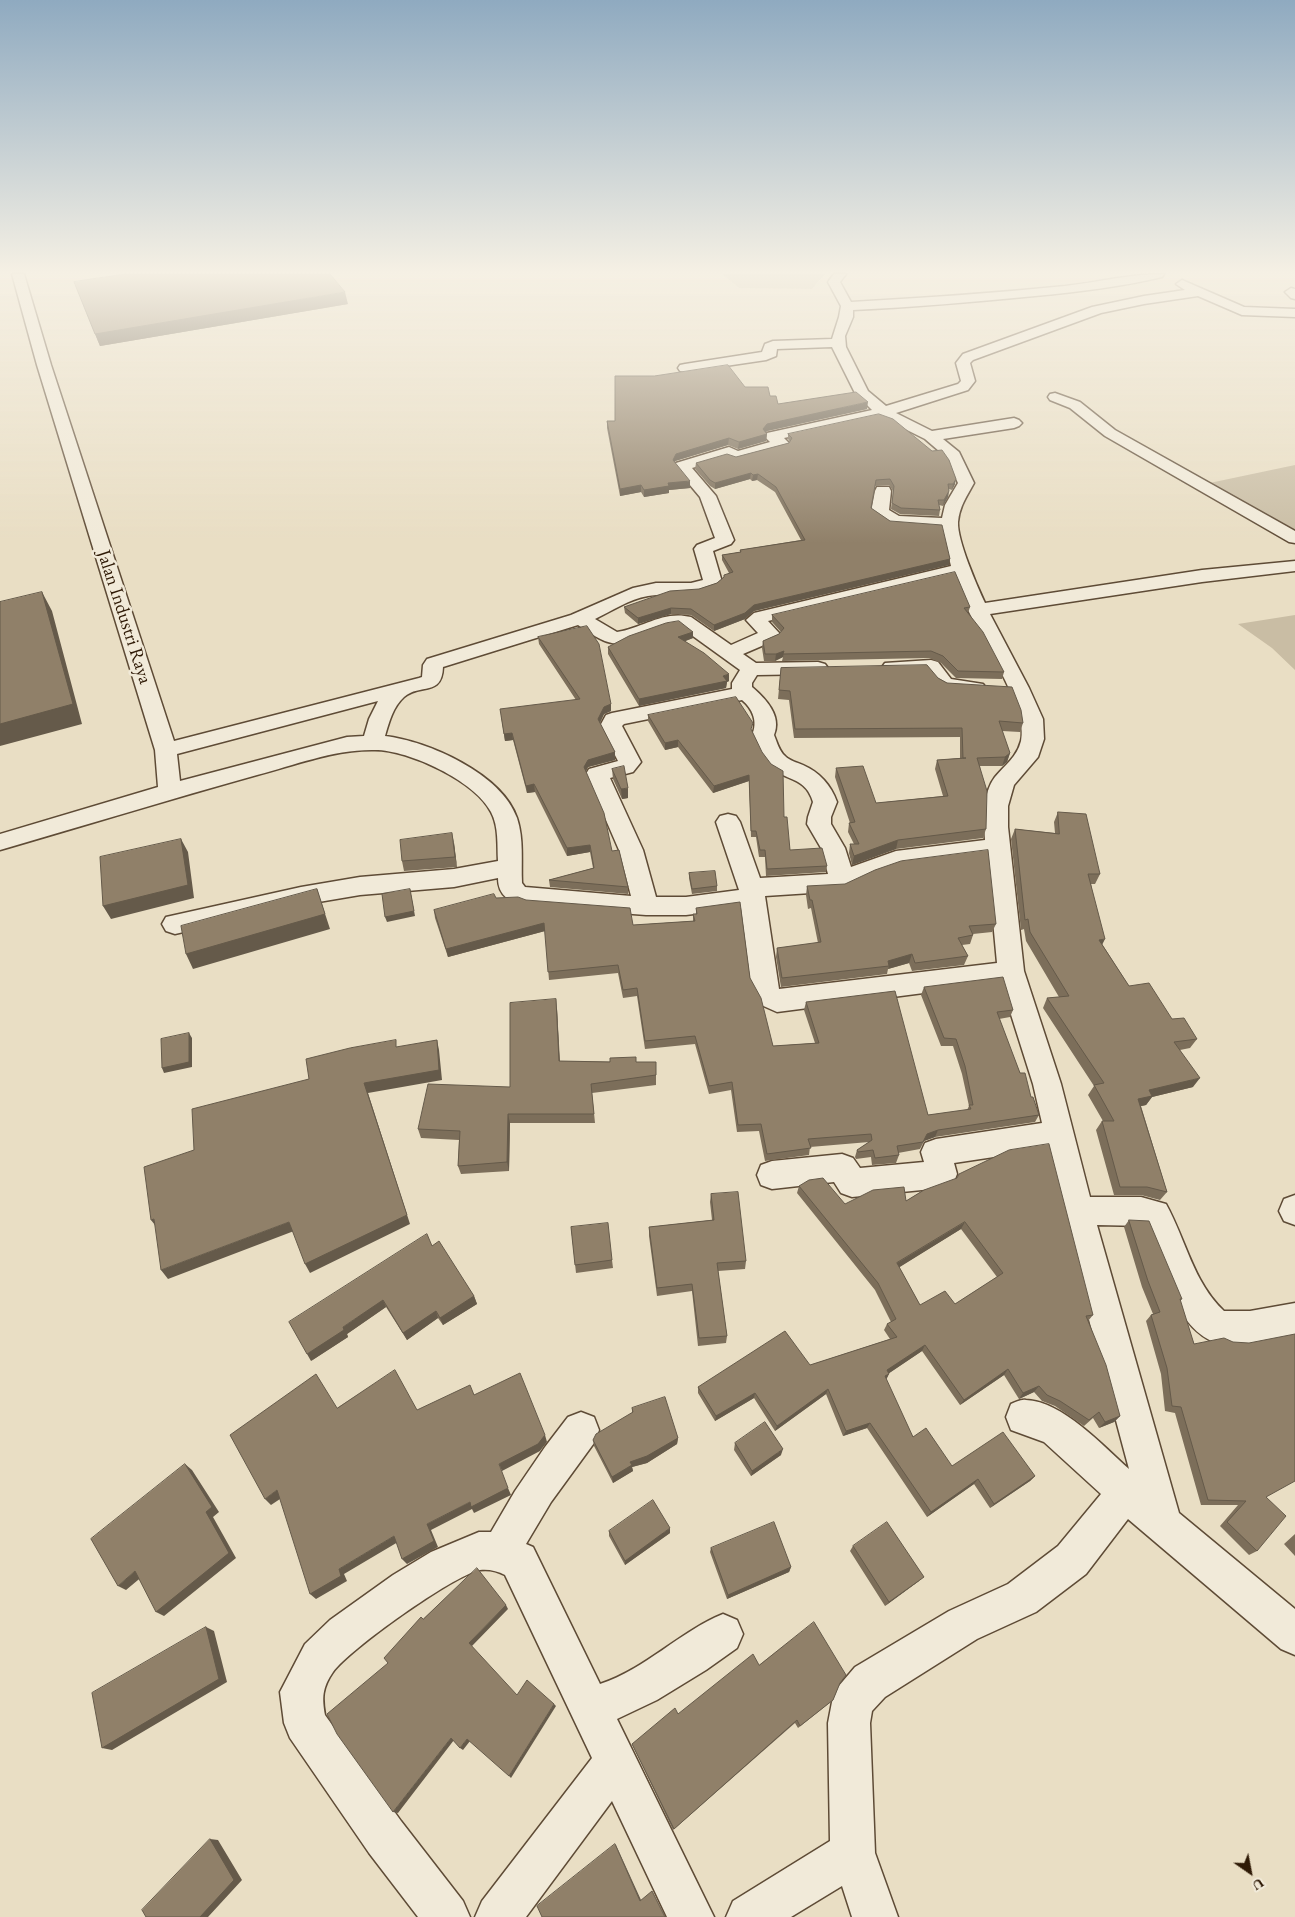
<!DOCTYPE html>
<style>
body{margin:0}
#map{position:relative;width:1295px;height:1917px;overflow:hidden;background:#e9dec4;font-family:"EB Garamond",serif}
canvas{display:block}
.north{position:absolute;left:1225px;top:1847px;width:50px;height:50px;-webkit-text-stroke:4px #f1ead9;paint-order:stroke;rotate:147deg;font-size:14px;font-weight:700;line-height:20px;text-align:center;color:#2f1a06}
.north::after{content:'';display:block;margin:auto;width:18px;height:22px;background:#2f1a06;clip-path:polygon(50% 0,100% 100%,50% 72%,0 100%)}
</style>
<div id="map">
<canvas width="1295" height="1917"></canvas>
<div class="north">U</div>
</div>
<script>
const g = document.querySelector('canvas').getContext('2d');
g.lineJoin = 'round';
function fillPath(path, color) { g.fillStyle = color; g.fill(path, 'evenodd'); }
function trace(path, color, width, dash) { g.strokeStyle = color; g.lineWidth = width; g.lineCap = dash ? 'butt' : 'round'; g.setLineDash(dash || []); g.stroke(path); }
function drawText(font, color, halo, rows, align = 'center') {
  g.font = font + ' "EB Garamond",serif'; g.lineWidth = 5; g.setLineDash([]); g.textBaseline = 'middle'; g.strokeStyle = halo; g.fillStyle = color; for (const [text, x, y, turn = 0] of rows) {
    g.save(); g.translate(x, y); g.rotate((+turn || 0) * Math.PI / 180); g.textAlign = isNaN(turn) ? turn : align; if (halo) g.strokeText(text, 0, 0); g.fillText(text, 0, 0); g.restore();
  }
}
fillPath(new Path2D(`
 M722,274H825L812,289L739,288Z
 M1295,465V537L1200,485Z
 M1295,615V670L1272,648L1238,624Z`), '#c9bda4');
const minor = new Path2D(`
 M12,274H24L51,365L174,741L419,678L422,677L423,665L427,659L571,615L633,588L656,583H691L703,580L694,549L697,545L715,538L700,497L674,466L676,463L729,447L738,451L770,442L764,436L767,433L872,410L855,393L832,347L777,349L776,356L766,360L685,372L680,371L678,368L680,365L685,364L762,352L765,344L773,341L832,339L839,317L841,306L828,282L834,274H846L840,282L851,302C923,298 994,293 1065,286C1098,282 1131,274 1164,274L1162,277C1120,287 1078,292 1035,296C974,302 914,307 853,310V317L845,336L846,347L868,391L886,406L958,384L961,381L956,363L963,354L1092,307L1144,296L1185,290L1176,284L1182,280L1244,307L1295,309V317L1242,315L1198,296L1144,304L1101,313L973,360L970,363L975,381L968,390L896,413L932,431L1014,418L1019,420L1022,423L1019,426L1014,428L943,439L959,452L974,483C967,496 959,507 958,522C957,540 977,586 985,603L1202,570L1295,561V571L1202,582L990,614L1029,688L1043,719L1044,739L1038,757L1014,785L1008,806V827L1024,971L1061,1084L1090,1197H1141L1166,1204C1186,1240 1193,1282 1224,1311H1250L1295,1303V1337C1277,1340 1244,1350 1226,1346C1172,1334 1167,1268 1145,1226L1097,1225L1179,1513L1295,1609V1655L1281,1649L1128,1519L1086,1574L1036,1612L977,1639L885,1697L872,1711L870,1723L875,1853L898,1917H852L842,1886L791,1917H726L733,1901L830,1841L828,1723L832,1702L838,1687L855,1667L949,1611L1008,1584L1058,1546L1101,1494L1044,1442L1011,1430L1006,1417L1011,1404C1016,1402 1021,1399 1026,1400C1062,1401 1103,1446 1129,1469L1076,1271L1047,1149L954,1163L957,1174L953,1184L942,1188L852,1197L841,1193L834,1182L772,1189L761,1185L757,1175L761,1165L772,1161L842,1154L853,1158L860,1168L924,1162L921,1152L925,1143L936,1139L1042,1123L1033,1084L1001,983L777,1012L759,1004L751,986L741,908L686,915H646L527,906C511,902 498,897 498,878L454,887L360,895L301,905L175,934L166,931L162,924L166,917L301,887L360,877L454,869L498,861C497,845 499,827 491,812C475,781 409,750 375,750C335,749 295,765 257,775C171,799 86,825 0,850V834L158,787L155,750L37,365ZM881,417L925,439L946,457L958,483L945,505L942,518L899,516L889,510L891,491L889,487H877L875,491L871,512L889,525L895,526L942,529L951,566L754,613L746,620L758,633L731,645L691,617C663,610 643,628 617,632L595,619C612,611 629,599 648,596C668,592 710,600 722,582L713,551L731,544L734,540L716,496L692,468L727,458L735,461L788,447L790,444L784,438ZM955,577C959,588 964,600 969,612C983,641 1029,711 1021,741C1017,757 1005,765 995,777C982,794 984,820 985,840L896,851L851,867L845,848L831,824V817L837,802C831,785 819,772 803,765C796,762 790,761 785,756C779,751 777,742 774,735C782,716 766,699 752,687V683L757,675L818,674L825,672L828,668L825,664L818,662L756,663L743,654L778,639L781,635L768,621ZM578,625C612,648 615,648 653,633C661,629 670,626 679,626L740,670L732,683V689L612,713L606,715L600,726L618,761L589,769L586,774L619,850L631,896L525,887L522,883C521,862 524,839 517,818C502,774 428,741 385,736C389,722 393,707 404,697C420,683 442,697 443,667ZM742,700C753,709 758,722 752,735C757,746 762,761 772,769C789,781 806,778 813,802L808,817L807,824L821,848L828,874L760,878L740,822L736,816L728,814L720,816L716,822L739,890L686,897H656L643,850L610,778L633,772L641,762L622,726L624,724ZM378,701L369,719L364,736L347,737L180,781L177,754ZM987,857L997,963L779,989L765,896L842,891L872,877L898,868Z
 M1291,288L1295,289V299L1291,298L1285,292Z
 M1055,393L1080,402L1115,430L1295,531V543L1289,542L1105,436L1070,408L1050,400L1048,397L1050,394Z
 M931,660L938,662L951,679L983,684L986,688L983,692C968,696 952,692 937,688L925,672L892,673L885,671L882,667L885,663Z
 M1295,1195V1225L1284,1221L1279,1211L1284,1199Z
 M581,1412L594,1417L599,1430L594,1443L551,1502L526,1544L533,1547L600,1684C646,1669 679,1632 723,1614L737,1620L743,1634L737,1648L706,1670L657,1700L617,1719L714,1917H667L612,1801L526,1917H475L482,1901L592,1758L505,1575C498,1571 488,1569 480,1570C452,1576 350,1649 333,1672C322,1688 322,1698 325,1715L401,1821L463,1901L470,1917H418L369,1853L290,1738L284,1723L280,1692L305,1644L330,1620L393,1575L431,1552L479,1532H491L515,1491L545,1447L568,1417Z`);
trace(minor, '#5e4b36', 3);
fillPath(minor, '#f1ead9');
fillPath(new Path2D(`
 M74,282L348,304L100,346Z
 M745,387L770,396L778,404L867,409L767,431L766,432L767,434L766,441L738,449L728,445L675,461V463L690,488L669,490V493L644,497L641,492L620,496L607,428V421H615Z
 M788,434L955,484L952,490L949,489L948,497L943,506L939,505L940,510L939,516L900,514L891,509L893,491L889,485L875,486L871,508L890,521L950,559L949,565L754,611L745,619L714,631L691,615L671,614L638,624L625,613L624,607L699,589L717,583L729,573L722,560V555L740,552V550L801,540L775,492L757,480L752,481L750,479L715,489L710,486L695,469L696,463L736,457L789,443L790,442L788,439Z
 M970,607L968,613L1004,672L1002,679L956,678L941,663L929,658L782,661L783,657L775,661H764L762,648L763,641L779,634L781,632L772,622V615Z
 M693,632V638L685,641L729,681L727,682L726,688L639,706L608,654V647Z
 M538,637L611,704V711L604,714L600,723L615,752V760L588,767L586,772L612,851L628,887V894L550,887L549,880L593,868L590,852L567,856L535,792L527,793L513,740L505,741L501,716L576,700L539,644Z
 M781,668L938,678L1023,723L1020,732L1002,731L1010,753L1007,762L1002,766H980L986,829L983,838L896,849L852,865L849,853L850,844H854L848,832L849,823H850L835,777L836,768L876,803L943,796L935,769L937,760L960,758V737L794,738L789,700L778,699Z
 M648,715L752,731L784,817L790,850L827,866L826,872L766,876L765,857H759L756,837H751L749,781L713,793L678,747L665,750L648,721Z
 M612,769L628,798L622,799L613,779Z
 M1058,812L1100,874L1095,884H1091L1102,944L1129,986L1197,1039L1190,1048L1180,1050L1193,1087L1152,1097L1146,1105L1141,1106L1167,1192L1160,1200L1141,1195H1114L1096,1130L1102,1121H1103L1088,1095L1094,1086L1043,1008L1047,998L1059,997L1026,941L1024,929L1021,930L1011,839L1015,829L1055,833L1054,822Z
 M454,843L457,867L404,871L402,861Z
 M689,873L717,886V891L692,894L689,878Z
 M807,886L996,924L992,932L973,934V935L970,944L962,945L968,956L964,965L912,971L909,963L888,969L887,974L781,987L776,957L777,948L818,943L811,908L808,909L806,895Z
 M496,898L633,925L693,921V914H696V908L750,978L773,1046L815,1043L804,1010L806,1002L928,1115L967,1110L969,1106L962,1074L953,1046H941L921,995L924,987L1013,1010L1010,1017L999,1019L1020,1073L1039,1115L1035,1122L935,1137L924,1141L920,1149L898,1153L899,1155L896,1163L872,1165L871,1157L856,1159L855,1157L857,1150L869,1142L810,1147L809,1155L765,1161L759,1131L737,1132L731,1090L709,1094L695,1044L645,1049L637,996L623,998L618,973L549,980L545,931L448,957L435,918L434,910Z
 M557,1009L560,1061L636,1062L656,1075V1085L592,1093L595,1123H510L509,1171L461,1174L458,1166L459,1140L421,1138L418,1129L510,1087Z
 M799,1186L845,1204L906,1201L924,1190L1093,1315L1088,1321L1120,1416L1114,1422L1099,1428L1093,1418L1084,1426L1055,1406L1042,1401L1034,1392L1019,1399L1004,1375L960,1405L922,1351L889,1373L886,1380L913,1437L952,1466L1035,1476L1030,1481L990,1508L974,1484L927,1517L867,1428L843,1436L826,1394L775,1431L754,1398L715,1421L698,1393V1387L810,1365L890,1339L884,1330L887,1324L891,1322L875,1290L797,1193ZM961,1229L997,1277L955,1304L920,1305L899,1267Z
 M711,1194L746,1261L745,1269L718,1271L727,1336L726,1343L698,1346L692,1291L657,1296L649,1236V1227L712,1220L710,1202Z
 M1129,1220L1182,1299L1180,1301L1194,1344L1266,1497L1257,1551L1249,1555L1220,1526L1238,1505H1201L1175,1413L1165,1411L1161,1374L1146,1321L1151,1315L1153,1314L1142,1287L1124,1227Z
 M571,1227L612,1260L613,1268L576,1273Z
 M432,1246L474,1296L477,1304L443,1325L438,1318L407,1340L386,1307L347,1334L348,1337L311,1361Z
 M632,1408L678,1438L677,1444L647,1463L632,1467L633,1471L613,1483L594,1446L593,1440L632,1413Z
 M735,1443L781,1455L751,1476L734,1450Z
 M609,1531L670,1533L625,1565L609,1536Z
 M1295,1534V1556L1284,1544Z
 M853,1546L919,1581L885,1606L850,1551Z
 M711,1548L791,1567L789,1572L727,1599L710,1552Z
 M759,1665L840,1683L833,1700L798,1728L795,1723L673,1830L632,1744Z`), '#7c6e5a');
fillPath(new Path2D(`
 M345,292L348,304L100,346L95,334Z
 M868,402L867,409L767,431L763,435L767,434L766,441L738,449L739,442L763,429L767,424Z
 M729,438L728,445L675,461L673,467V460L676,454Z
 M751,473L750,479L715,489V483Z
 M758,474L757,480L752,481L753,475Z
 M956,479L955,484L952,490L953,484Z
 M690,481V488L669,490V493L644,497V490L668,483Z
 M641,485V492L620,496V489Z
 M949,491L948,497L943,506L944,500Z
 M950,559L949,565L754,611L745,619L714,631V625L754,605Z
 M42,592L52,611L82,724L0,746V724Z
 M671,608V614L638,624V618Z
 M693,632V638L678,644V637Z
 M784,651L783,657L775,661L776,654Z
 M729,674V681L727,682L726,688L639,706V699L723,676Z
 M611,704V711L604,714L598,727V719L604,707Z
 M512,733L513,740L505,741L504,734Z
 M678,740V747L665,750V743Z
 M615,752V760L588,767L584,775V767L588,760Z
 M1010,753L1007,762L1002,766L1005,757Z
 M749,775V781L713,793L714,786Z
 M534,784L535,792L527,793L526,786Z
 M628,788V798L622,799L621,789Z
 M452,833L454,843L457,867L455,857Z
 M181,839L188,852L194,898L111,919L103,906Z
 M898,840L896,849L852,865L854,856Z
 M590,845V852L567,856V848Z
 M317,889L330,929L193,969L186,954Z
 M410,889L415,916L387,922L385,917Z
 M544,923L545,931L448,957L446,949Z
 M1105,939L1100,949L1099,940Z
 M912,954L909,963L888,969L889,966L888,961Z
 M556,999L557,1009L560,1071L559,1061Z
 M189,1033L192,1038V1067L164,1073L162,1068Z
 M437,1040L439,1050L442,1080L368,1093L410,1224L310,1273L305,1264L364,1083Z
 M1200,1078L1193,1087L1152,1097L1146,1105L1132,1108L1138,1099L1149,1090Z
 M508,1114L510,1123L509,1171L507,1162Z
 M938,1130L935,1137L924,1141L920,1149L927,1134Z
 M154,1219L158,1229L151,1220Z
 M289,1222L294,1231L168,1279L161,1270Z
 M965,1222L961,1229L895,1270L897,1263Z
 M474,1296L477,1304L443,1325L440,1318Z
 M383,1300L386,1307L347,1334L348,1337L311,1361L307,1354L343,1327Z
 M436,1311L438,1318L407,1340L403,1333Z
 M925,1345L922,1351L885,1376L889,1374L886,1380L882,1381L887,1370Z
 M1008,1369L1004,1375L960,1405L964,1400Z
 M1039,1386L1034,1392L1019,1399L1023,1393Z
 M828,1389L826,1394L775,1431L777,1426Z
 M755,1393L754,1398L715,1421L716,1416Z
 M1120,1416L1114,1422L1099,1428L1105,1422Z
 M870,1423L867,1428L843,1436L846,1431Z
 M545,1435L547,1442L540,1451L502,1471L499,1464Z
 M678,1438L677,1444L647,1463L632,1467L633,1471L613,1483L612,1477L630,1462Z
 M783,1449L781,1455L751,1476L752,1471Z
 M185,1464L192,1470L219,1512L213,1517L236,1558L164,1616L156,1612L206,1512Z
 M1035,1476L1030,1481L990,1508L994,1504Z
 M978,1479L974,1484L927,1517L931,1512Z
 M508,1488L511,1495L474,1513L472,1509L431,1530L438,1547L407,1564L402,1559L427,1524L470,1502Z
 M277,1490L283,1497L271,1505L265,1499Z
 M670,1528V1533L625,1565V1561Z
 M394,1536L398,1542L344,1574L347,1581L316,1599L310,1594L339,1569Z
 M791,1567L789,1572L727,1599L728,1595Z
 M135,1571L144,1575L126,1590L118,1586Z
 M924,1577L919,1581L885,1606L889,1602Z
 M506,1605L508,1609L472,1646L469,1643Z
 M206,1627L214,1631L227,1682L112,1750L102,1748Z
 M554,1704L556,1706L511,1778L509,1776Z
 M451,1738L454,1740L398,1813L393,1812Z
 M467,1739L470,1741L463,1750L460,1748Z
 M210,1839L218,1840L242,1880L208,1917H200Z
 M615,1844L616,1845L641,1900L640,1901Z`), '#655a4a');
const building = new Path2D(`
 M126,274H330L345,292L95,334L74,282Z
 M728,365L745,387H768L770,396H776L778,404L856,392L868,402L767,424L763,429L767,434L739,442L729,438L676,454L673,460L690,481L668,483L669,486L644,490L641,485L620,489L607,421H615V376H654Z
 M879,414L893,419L932,451L942,450L949,460L956,479L953,484H948L949,491L944,500H938L940,510L901,508L892,503L894,486L890,479L876,480L871,508L890,521L942,525L950,559L754,605L745,613L714,625L691,609L671,608L638,618L624,607L670,591L699,589L717,583L724,577V575L733,572L722,555L741,552L740,550L805,540L776,487L758,474L753,475L751,473L715,483L710,480L696,463L727,454L736,457L789,443L792,438L788,434Z
 M955,572L970,607L964,608L983,632L1004,672L958,671L943,656L931,651L783,654L784,651L776,654H765L763,641L779,634L784,628L772,615Z
 M42,592L73,704L0,724V602Z
 M679,621L693,632L678,637L704,653L729,674L723,676L727,681L639,699L608,647L629,636L666,623Z
 M587,626L599,644L611,704L604,707L598,719L615,752L588,760L584,767L604,813L612,851L619,850L628,887L549,880L594,868L590,845L567,848L534,784L526,786L512,733L504,734L500,709L580,699L538,637Z
 M927,665L938,678L947,683L1012,687L1021,710L1023,723L999,721L1010,753L1005,757L977,758L987,791L986,829L898,840L854,856L850,844H859L849,823L855,822L836,768L863,766L876,803L948,796L937,760L966,758H963L962,728L795,729L790,691L779,690L781,668Z
 M736,697L753,723L751,729L762,752L771,764L783,771L784,817H787L790,850L822,848L827,866L767,869L765,850H760L756,831H751L749,775L714,786L678,740L665,743L648,715Z
 M624,766L628,788L621,789L612,769Z
 M1058,812L1086,814L1100,874H1088L1105,939L1099,940L1129,986L1149,983L1172,1019L1184,1018L1197,1039L1174,1042L1200,1078L1149,1090L1152,1096L1138,1099L1167,1192L1147,1187H1120L1102,1121H1114L1094,1085L1104,1083L1047,998L1069,996L1030,932L1028,919L1025,920L1015,829L1059,834Z
 M452,833L455,857L402,861L400,840Z
 M181,839L188,885L103,906L100,857Z
 M988,850L996,924L969,926L973,935L958,938L968,956L915,963L912,954L888,961L889,966L782,978L777,948L821,942L812,900H810L807,886L845,884L875,870L901,861Z
 M715,871L717,886L692,889L689,873Z
 M317,889L325,914L186,954L181,926Z
 M410,889L414,911L385,917L382,894Z
 M494,894L496,898L518,897L526,900L630,908L633,925L695,921L693,914H697L696,908L740,902L750,978L761,998L773,1046L819,1043L806,1002L895,991L928,1115L971,1109L969,1105H973L965,1066L956,1039L944,1038L924,987L1003,977L1013,1010L997,1012L1020,1073H1025L1031,1097H1033L1039,1115L938,1130L927,1134L923,1142L897,1146L899,1155L875,1158L873,1150L858,1152L857,1150L872,1140L871,1134L808,1139L811,1148L767,1154L761,1124L738,1125L732,1082L709,1086L695,1036L645,1041L637,988L623,990L618,965L548,972L544,923L446,949L434,910Z
 M556,999L559,1061L610,1062V1058L636,1057V1062H656V1075L591,1084L594,1114H508L507,1162L458,1166L460,1131L418,1129L428,1084L510,1087V1003Z
 M189,1033V1062L162,1068L161,1039Z
 M396,1040V1047L437,1040L439,1070L364,1083L407,1215L305,1264L289,1222L161,1270L154,1219L151,1220L144,1167L194,1150L192,1109L309,1079L306,1059L350,1048Z
 M1049,1144L1093,1315L1086,1316L1106,1365L1120,1416L1105,1422L1099,1412L1089,1420L1060,1401L1047,1395L1039,1386L1023,1393L1008,1369L964,1400L925,1345L887,1370L889,1374L885,1376L913,1437L926,1428L952,1466L1003,1432L1035,1476L994,1504L978,1479L931,1512L870,1423L846,1431L828,1389L777,1426L755,1393L716,1416L698,1387L785,1331L810,1365L897,1337L887,1324L896,1319L878,1283L799,1186L809,1180L823,1178L845,1204L873,1190L904,1187L906,1201L924,1190L957,1178L959,1174L1009,1150ZM965,1222L1003,1273L955,1304L945,1291L920,1305L897,1263Z
 M738,1192L746,1261L717,1263L727,1336L699,1338L692,1284L657,1288L649,1227L714,1220L711,1194Z
 M1129,1220L1149,1221L1182,1299H1180L1194,1344L1224,1338L1233,1342L1249,1343L1295,1334V1481L1266,1497L1286,1516L1257,1551L1227,1522L1246,1501L1208,1500L1181,1407L1172,1406L1167,1368L1151,1315L1160,1312L1148,1281Z
 M608,1223L612,1260L575,1265L571,1227Z
 M427,1234L432,1246L439,1241L474,1296L440,1318L436,1311L403,1333L383,1300L343,1327L344,1330L307,1354L289,1322Z
 M395,1370L417,1410L470,1385L474,1395L520,1373L545,1435L538,1444L499,1464L508,1488L471,1507L470,1502L427,1524L434,1541L402,1559L394,1536L339,1569L341,1576L310,1594L277,1490L265,1499L230,1435L316,1374L337,1408Z
 M665,1397L678,1438L647,1456L630,1462L632,1465L612,1477L593,1440L596,1434L633,1412L632,1408Z
 M765,1422L783,1449L752,1471L735,1443Z
 M185,1464L212,1507L206,1512L229,1553L156,1612L135,1571L118,1586L91,1539Z
 M653,1500L670,1528L625,1561L609,1531Z
 M774,1522L791,1567L728,1595L711,1548Z
 M887,1522L924,1577L889,1602L853,1546Z
 M477,1568L506,1605L469,1643L517,1695L527,1680L554,1704L509,1776L467,1739L460,1748L451,1738L393,1812L337,1734L327,1714L388,1663L384,1658L421,1617L423,1619Z
 M814,1622L846,1675L840,1683L833,1700L800,1726L797,1720L674,1829L632,1744L675,1708L678,1714L753,1654L759,1665Z
 M206,1627L219,1679L102,1748L92,1693Z
 M210,1839L234,1880L200,1917H146L142,1910Z
 M615,1844L640,1901L652,1891L665,1917H542L537,1906Z`);
fillPath(building, '#908069');
trace(building, '#655a4a', 1);
const sky = g.createLinearGradient(0, 0, 0, 543);
sky.addColorStop(0, '#8faac0');
sky.addColorStop(0.5, '#f5f0e4');
sky.addColorStop(1, '#f5f0e400');
g.fillStyle = sky;
g.fillRect(0, 0, 1295, 543);
drawText('19px', '#2f1a06', '#f1ead9', [
 ["Jalan Industri Raya",124,617,72]
]);
</script>
